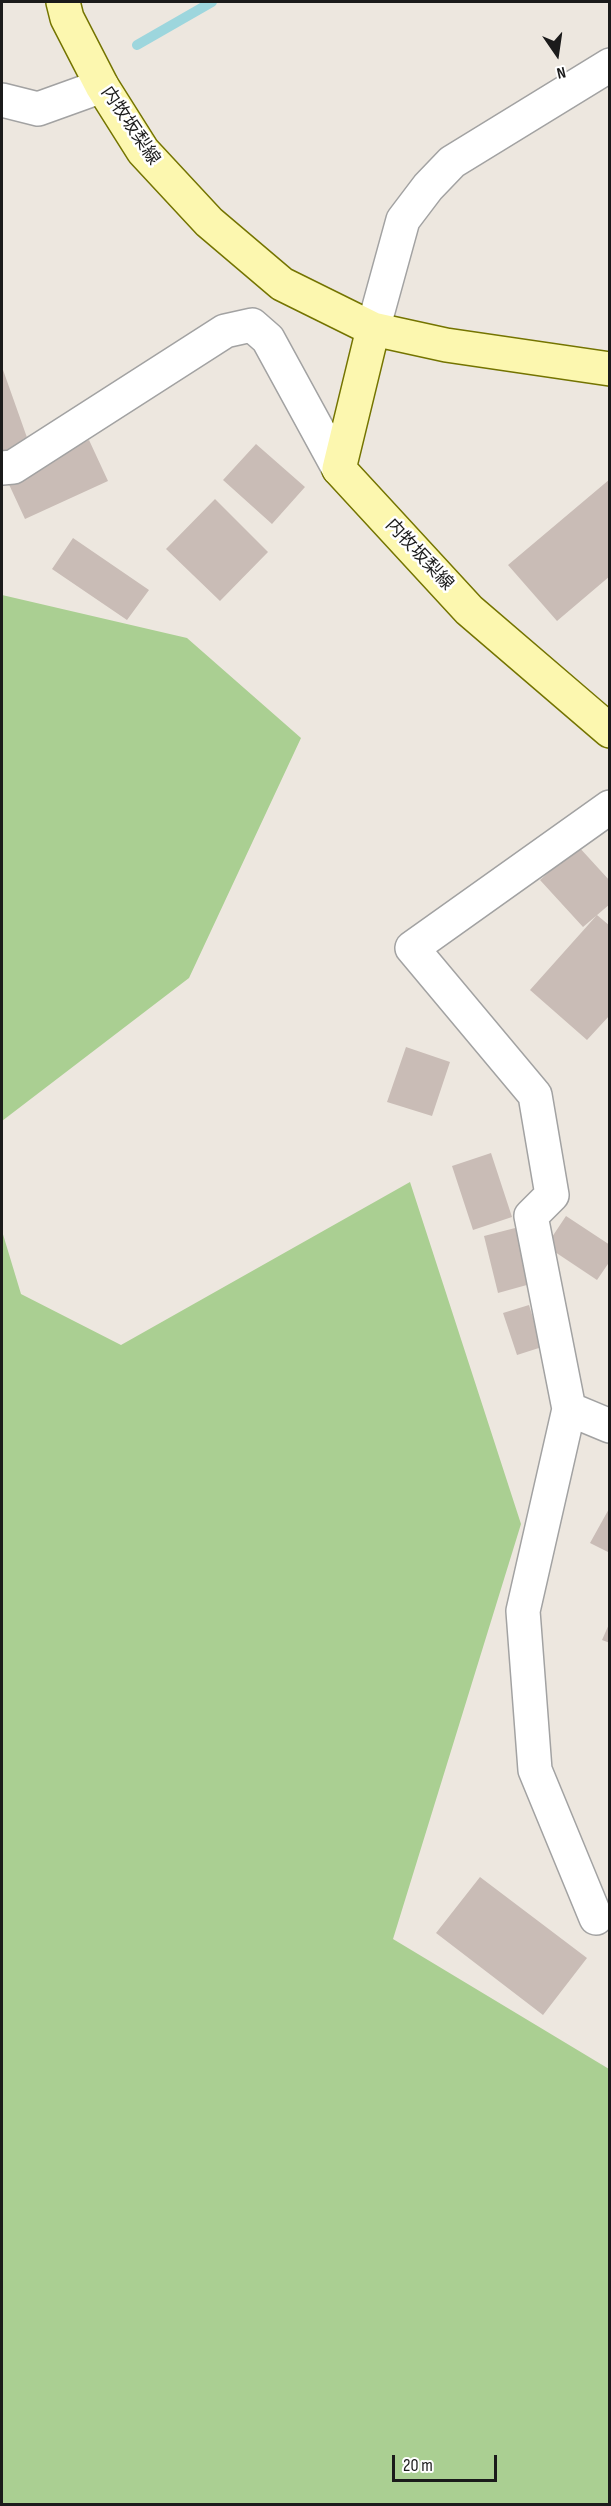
<!DOCTYPE html>
<meta charset="utf-8">
<style>
body{margin:0}
#map{position:relative;width:611px;height:2506px;overflow:hidden;background:#ede7df;font-family:"Sofia Sans Condensed",sans-serif}
canvas{display:block}
.frame{position:absolute;inset:0;border:3px solid #1b1b1b;pointer-events:none}
.north{position:absolute;left:527px;top:24px;width:60px;height:60px;-webkit-text-stroke:4px #fff;paint-order:stroke;rotate:167deg;font-size:16px;font-weight:700;line-height:24px;text-align:center;color:#1b1b1b}
.north::after{content:'';display:block;margin:auto;width:21px;height:27px;background:#1b1b1b;clip-path:polygon(50% 0,100% 100%,50% 72%,0 100%)}
.scale{position:absolute;left:392px;top:2455px;width:105px;height:27px;box-sizing:border-box;border:3px solid #1b1b1b;border-top:0;padding-left:8px;font-size:18px;line-height:21px;white-space:nowrap;color:#1b1b1b;-webkit-text-stroke:4px #fff;paint-order:stroke}
</style>
<div id="map">
<canvas width="611" height="2506"></canvas>
<div class="frame"></div>
<div class="north">N</div>
<div class="scale">20 m</div>
</div>
<script>
const g = document.querySelector('canvas').getContext('2d');
g.lineJoin = 'round';
function fillPath(path, color) { g.fillStyle = color; g.fill(path, 'evenodd'); }
function trace(path, color, width, dash) { g.strokeStyle = color; g.lineWidth = width; g.lineCap = dash ? 'butt' : 'round'; g.setLineDash(dash || []); g.stroke(path); }
function drawText(font, color, halo, rows, align = 'center') {
  g.font = font + ' "Sofia Sans Condensed","Noto Sans JP",sans-serif'; g.lineWidth = 5; g.setLineDash([]); g.textBaseline = 'middle'; g.strokeStyle = halo; g.fillStyle = color; for (const [text, x, y, turn = 0] of rows) {
    g.save(); g.translate(x, y); g.rotate((+turn || 0) * Math.PI / 180); g.textAlign = isNaN(turn) ? turn : align; if (halo) g.strokeText(text, 0, 0); g.fillText(text, 0, 0); g.restore();
  }
}
fillPath(new Path2D(`
 M2,595L187,638L301,738L189,978L2,1121Z
 M410,1182L521,1524L393,1939L609,2069V2504H2V1231L21,1294L121,1345Z`), '#aacf92');
trace(new Path2D(`
 M137,45L212,2`), '#9dd6dd', 10);
fillPath(new Path2D(`
 M2,367L30,446L2,456Z
 M89,440L108,481L25,519L6,478Z
 M256,444L305,487L272,524L223,480Z
 M610,479V576L557,621L508,565Z
 M215,499L268,552L220,601L166,549Z
 M73,538L149,590L127,620L52,569Z
 M578,846L610,881V904L583,927L540,880Z
 M597,915L610,926V1015L587,1040L530,990Z
 M406,1047L450,1062L432,1116L387,1102Z
 M491,1153L512,1217L473,1230L452,1166Z
 M566,1216L610,1245V1261L597,1280L546,1246Z
 M519,1227L534,1283L498,1293L484,1236Z
 M529,1305L542,1347L517,1355L503,1313Z
 M610,1507V1553L590,1543Z
 M610,1622V1643L602,1640Z
 M480,1877L587,1958L543,2015L436,1933Z`), '#c9bcb6');
const minor = new Path2D(`
 M2,100L38,109L102,86
 M373,329L403,220L428,187L452,162L610,65
 M2,468L13,467L225,331L252,325L268,339L339,469
 M569,1409L610,1426
 M596,1918L535,1770L523,1611L569,1409L531,1216L552,1195L535,1095L412,948L610,807`);
const secondary = new Path2D(`
 M63,2L67,18L102,86L143,151L209,222L282,284L373,329L446,345L610,369
 M373,329L339,469L469,610L610,731`);
trace(minor, '#a2a2a2', 36);
trace(secondary, '#747400', 36);
trace(minor, '#fff', 33);
trace(secondary, '#fcf7af', 33);
drawText('18px', '#1b1b1b', '#fff', [
 ["内牧坂梨線",130,126,56],
 ["内牧坂梨線",419,555,47]
]);
</script>
